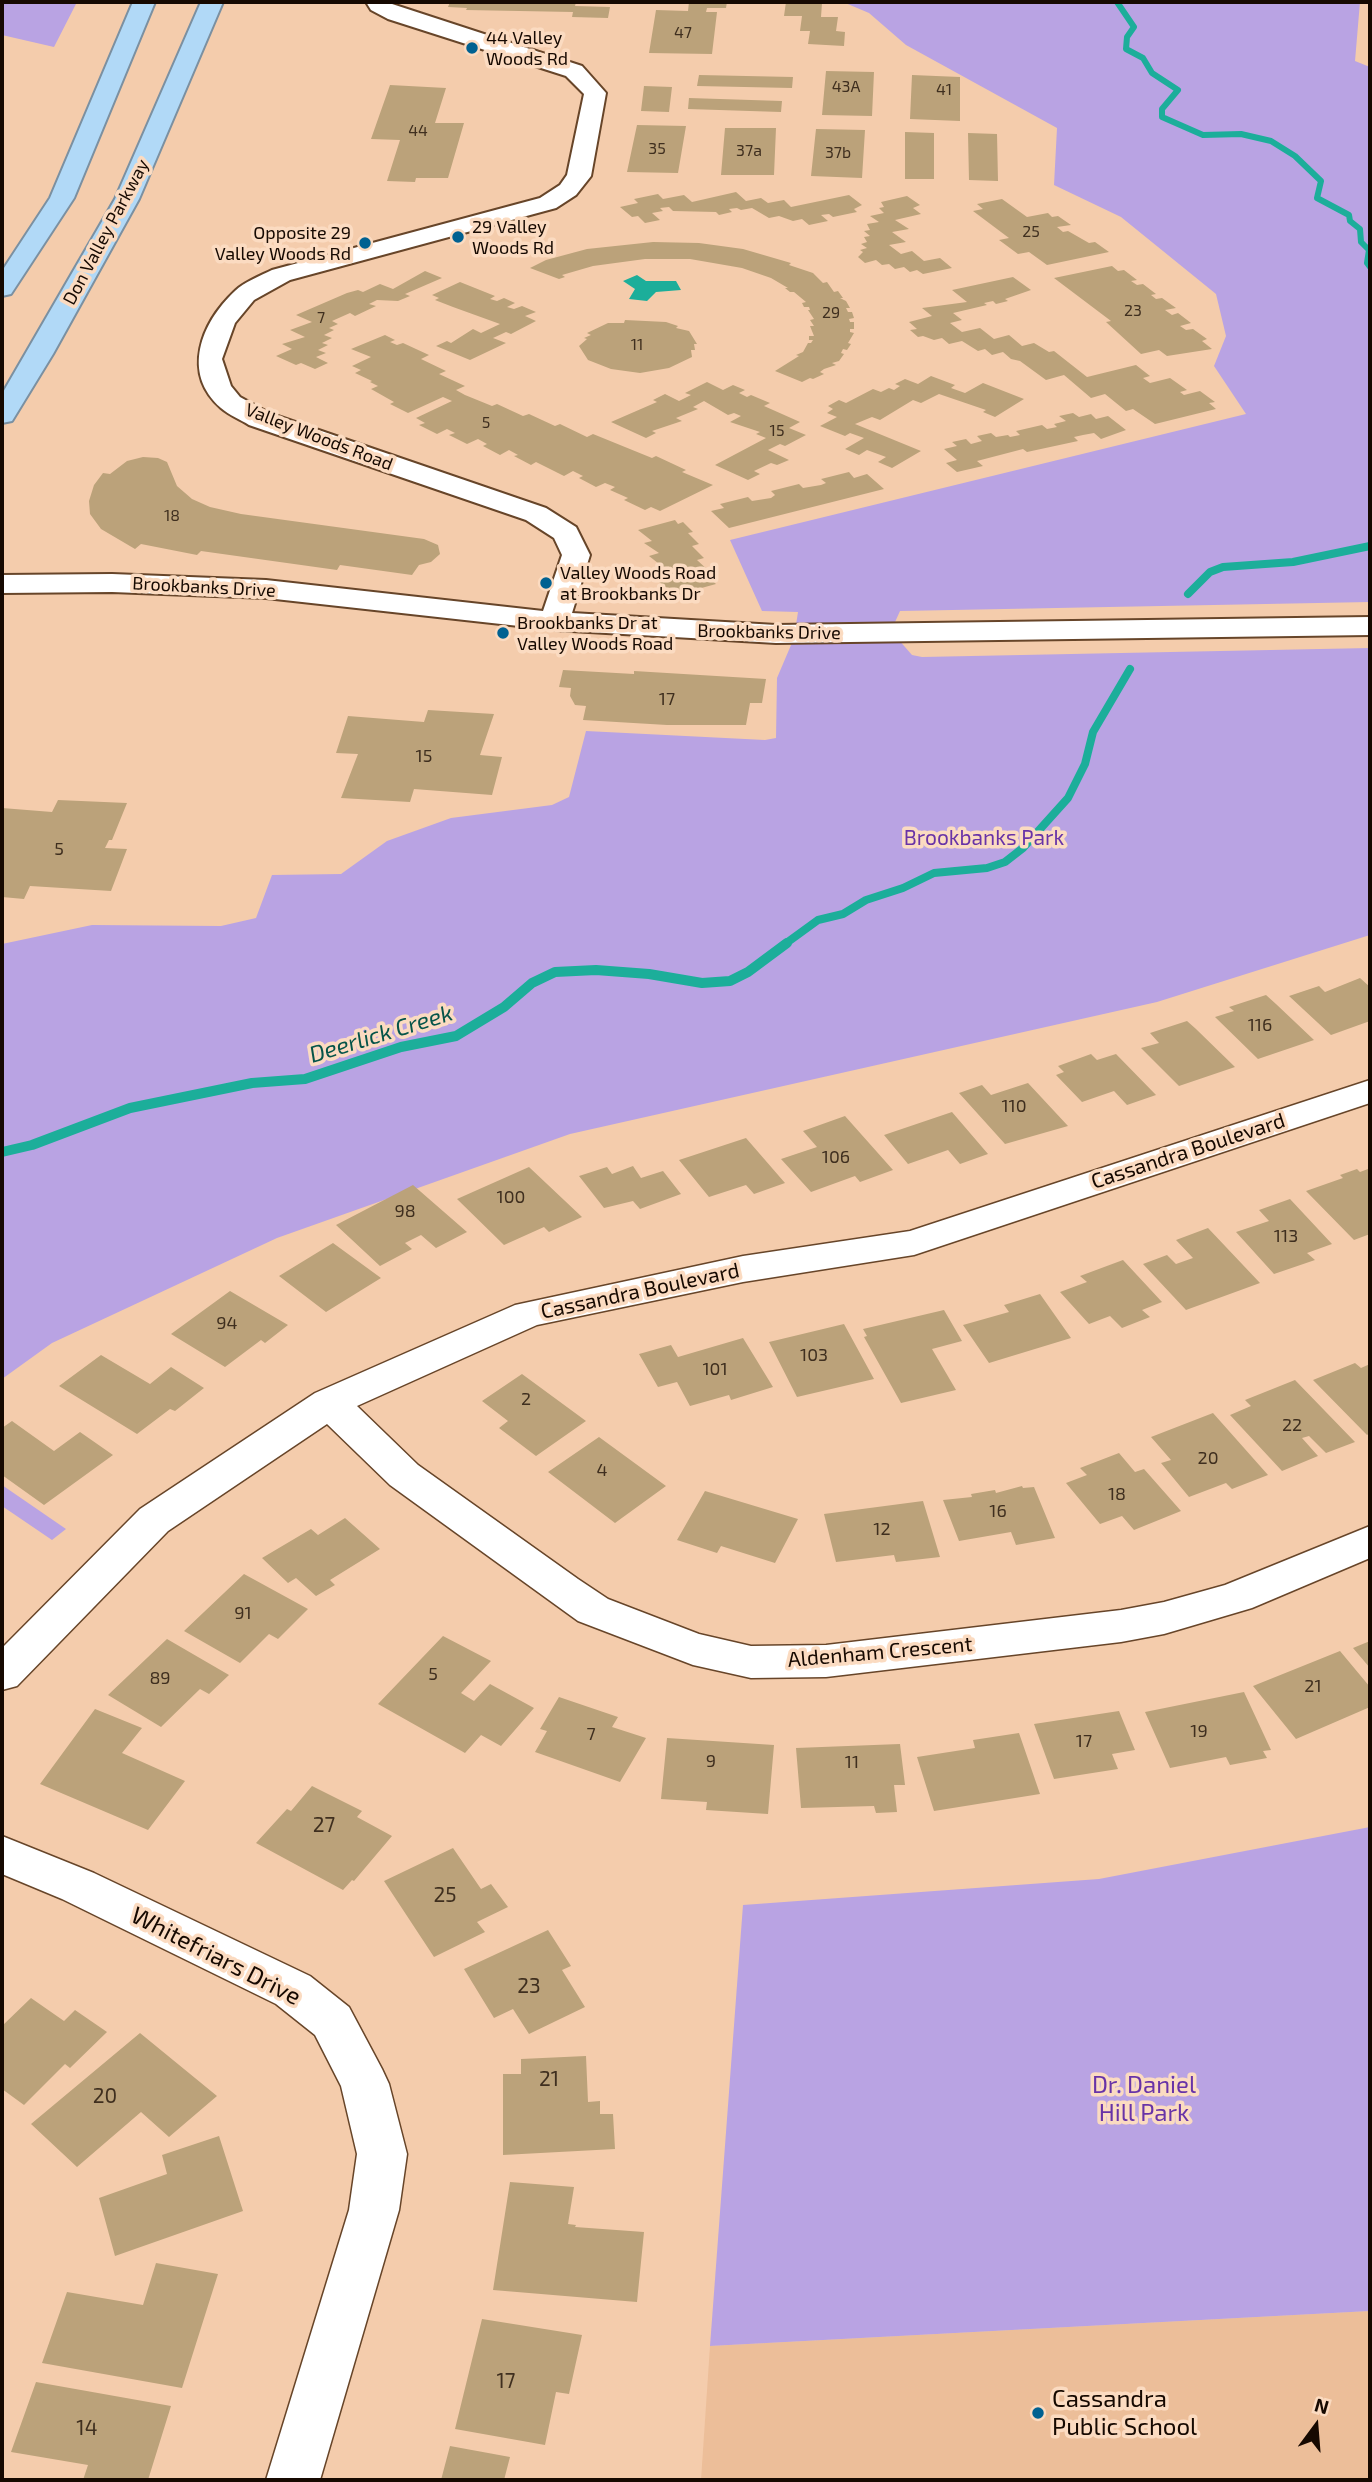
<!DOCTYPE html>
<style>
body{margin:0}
#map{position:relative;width:1372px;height:2482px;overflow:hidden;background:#f4ccac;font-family:"Exo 2",sans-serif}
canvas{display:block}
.frame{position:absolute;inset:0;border:4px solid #160901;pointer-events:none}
.north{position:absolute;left:1281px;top:2391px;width:70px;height:70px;-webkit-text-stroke:5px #fbdbc1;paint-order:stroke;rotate:16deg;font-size:19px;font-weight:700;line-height:28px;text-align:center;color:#160901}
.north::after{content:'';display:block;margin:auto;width:24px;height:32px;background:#160901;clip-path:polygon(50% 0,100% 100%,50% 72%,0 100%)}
</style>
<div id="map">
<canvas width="1372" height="2482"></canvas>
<div class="frame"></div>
<div class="north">N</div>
</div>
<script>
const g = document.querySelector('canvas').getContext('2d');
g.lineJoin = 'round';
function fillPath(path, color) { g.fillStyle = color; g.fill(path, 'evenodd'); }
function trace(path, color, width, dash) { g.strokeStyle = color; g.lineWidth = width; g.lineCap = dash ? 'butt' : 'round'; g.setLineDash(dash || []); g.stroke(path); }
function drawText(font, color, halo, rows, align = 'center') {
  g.font = font + ' "Exo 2",sans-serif'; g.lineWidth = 7; g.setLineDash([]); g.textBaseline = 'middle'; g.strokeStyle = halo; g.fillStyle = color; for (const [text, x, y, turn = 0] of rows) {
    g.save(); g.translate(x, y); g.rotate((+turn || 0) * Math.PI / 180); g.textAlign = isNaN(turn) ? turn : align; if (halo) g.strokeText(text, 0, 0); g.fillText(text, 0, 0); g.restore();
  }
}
fillPath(new Path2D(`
 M1370,2311V2480H701L710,2346Z`), '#ecbe99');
fillPath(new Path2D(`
 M2,2H77L54,47L2,35Z
 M843,2H1360L1355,61L1370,67V602L900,611L891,631L912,655L922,657L1370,648V935L1157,1002L570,1134L277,1238L52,1343L2,1379V944L92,925L221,926L256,918L272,875L341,874L387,841L451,818L552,805L569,797L586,731L765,740L776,738L777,678L794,638L798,612L762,611L730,540L1246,414L1214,366L1226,336L1216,294L1121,217L1054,185L1057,128L906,45L869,13Z
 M2,1485L66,1529L52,1540L2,1506Z
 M1370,1827V2311L710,2346L743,1905L1099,1879Z`), '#b9a3e3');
fillPath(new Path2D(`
 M637,275L646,281H676L681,290L656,292L647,301L629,299L635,289L623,281Z`), '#1cae9a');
trace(new Path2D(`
 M1117,2L1134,27L1127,37L1126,49L1143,58L1152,73L1178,90L1162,109V117L1203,135L1241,134L1271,141L1295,156L1321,181L1317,198L1349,215L1350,221L1360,229L1361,242L1369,250L1367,263L1370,267`), '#1cae9a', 6);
trace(new Path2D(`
 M1188,594L1210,572L1223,567L1293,562L1370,546
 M785,944L818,920L843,914L866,900L903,888L934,873L987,868L1005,862L1023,848L1068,798L1085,764L1093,732L1130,669`), '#1cae9a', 8);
trace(new Path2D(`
 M2,1152L32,1145L130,1108L252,1083L305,1079L401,1047L456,1036L504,1007L532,983L555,972L596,970L649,974L702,983L730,981L748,972L787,943`), '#1cae9a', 10);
fillPath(new Path2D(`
 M450,2H576L575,6L610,7L608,18L572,17L573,12L466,10L467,8L448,7Z
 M689,2H727L726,8H707L706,12H717L712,54L649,53L656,10L688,11Z
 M786,2L822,3L821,17H838L836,31L845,32L844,46L808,44L810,31H800L802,16H784Z
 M826,71L874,72L872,116L822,115Z
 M699,75L793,77L792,88L697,86Z
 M912,75L960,77V121L910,119Z
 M390,85L446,88L435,123H464L448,178H416L415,182L387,181L400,140L371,139Z
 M644,86L672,87L669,112L641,111Z
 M689,98L782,101L781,112L688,109Z
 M637,125L686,126L678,173L627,172Z
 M725,128H776L774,175H721Z
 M816,129L865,130L862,178L811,176Z
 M905,132L934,133V179H905Z
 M968,133L997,134L998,181L969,180Z
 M736,192L746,201L761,198L768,203L784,200L791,207L849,195L862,205L854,209L857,212L833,217L829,214L821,215L828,221L809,225L802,219L793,221L779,216L769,218L752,208L741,210L737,208L729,209L732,212L719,215L716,212L673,211L669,207L660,208L663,211L652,213L660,220L645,223L638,216L632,217L620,207L638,203L634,199L658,194L663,199L684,195L692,202Z
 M907,196L920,205L913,208L921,214L895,220L909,229L892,232L906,242L889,245L901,254L912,251L924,261L940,258L952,268L923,274L917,270L910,272L904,267L895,269L889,264L882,265L876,260L865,263L858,257L863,252L860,250L867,248L861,244L867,242L864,237L870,236L864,231L870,230L867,224L879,222L870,216L884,213L879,208L884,207L881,202Z
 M1002,199L1027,217L1048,213L1052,217L1058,216L1071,225L1057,227L1063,232L1068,231L1089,243L1095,242L1109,252L1047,265L1029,252L1018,254L999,240L1009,238L973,211L983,209L977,204Z
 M653,242L699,243L743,249L791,263L789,265L813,273L823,283L827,282L834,292L838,291L843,298H840L846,301L850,308H846L848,312H852L854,318L849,319L850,322H854V329H850V332L854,333L848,343L851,344L847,350L843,349L841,353L844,354L839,361L832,363L836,365L824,369L820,372L824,374L813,379L810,378L802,382L775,371L799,356L796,355L803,352L808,343H811L813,340H809V336H814L810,326H814L810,320L814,319L808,310H810L809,307H804L802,303L806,302L794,292H790L785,288H788L771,278L742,268L690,259H645L593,266L562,275L565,277L559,279L530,268L546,260L587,249Z
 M1112,266L1118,271L1124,270L1137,280L1131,281L1137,285L1143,284L1156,294L1151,295L1156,299L1162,298L1176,308L1165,310L1172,315L1178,313L1191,323L1180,326L1186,330L1193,329L1207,339L1202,341L1212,349L1167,356L1159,350L1141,354L1106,322L1111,321L1054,278Z
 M425,271L442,278L405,294L410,296L398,301L377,300L369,304L376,306L355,316L350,313L332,321L338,324L329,328L334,330L324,335L332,338L322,343L328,345L318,350L326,353L316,357L328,363L315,369L301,363L296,365L276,356L292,349L282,344L305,337L290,330L312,322L296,315L347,293L358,290L363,292L380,284L393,289Z
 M1013,277L1031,290L1005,299L1008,301L996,304L993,301L984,303L987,305L953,313L962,320L950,323L962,332L980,328L994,339L1009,335L1022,346L1034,343L1049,352L1054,351L1087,377L1136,365L1150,376L1143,378L1150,383L1170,378L1187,390L1180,392L1184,395L1200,391L1215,402L1209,403L1216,409L1155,424L1133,409L1126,411L1105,394L1091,398L1064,375L1046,380L1020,361L1011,359L1003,352L992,355L985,349L978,351L962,341L949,344L942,338L934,340L923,336L918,337L910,330L917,329L909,322L932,316L922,308L967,302L952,290Z
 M460,282L495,296L490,299L497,301L504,298L515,303L507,307L514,309L522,306L536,312L525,316L536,321L511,334L506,332L493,338L506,343L470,360L436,346L447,341L451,343L473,329L481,333L500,324L453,307L435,300L439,298L432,295Z
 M625,320L666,322L678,326L676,328L689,331L697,344H694L695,350H691L692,357L669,368L640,373L611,369L588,360L579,346L587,339L584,338L591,335L587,333L608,323H624Z
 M385,335L395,340L390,342L397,345L403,343L429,355L421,359L446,371L439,374L465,386L456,390L465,395L492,406L497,404L523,416L529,414L555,426L560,424L587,437L593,434L652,458L656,456L686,470L682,472L713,485L660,511L651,507L645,510L624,500L628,498L610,490L615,487L605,483L596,487L579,478L583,476L573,471L564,476L536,462L531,465L514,456L518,455L509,450L500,455L483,446L487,444L478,439L467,444L449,435L455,433L447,429L437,434L419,425L425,423L416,418L452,401L443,397L408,413L390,404L394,402L371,389L378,386L370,382L372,381L355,373L361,370L352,366L371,357L351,349Z
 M931,376L955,385L951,388L965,393L983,383L1024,399L995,417L983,412L986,410L939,394L921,403L913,400L880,420L872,417L855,424L921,451L892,468L878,462L886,457L867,450L859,455L845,449L864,438L850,433L845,436L820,426L837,417L827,413L833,409L828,406L839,400L846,403L873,389L881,392L889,388L894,390L900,386L895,384L905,379L918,384Z
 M707,382L723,390L733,385L745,390L739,393L747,397L751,395L770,403L764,406L800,422L789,428L806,435L785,446L780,444L768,450L789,460L777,465L771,463L754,471L760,474L748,480L715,465L766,438L756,434L760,432L730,422L741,416L734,413L728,415L704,401L693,407L698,409L676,418L682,421L652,431L656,433L646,438L611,422L657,402L653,400L665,394L679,401L691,395L685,393Z
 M1073,413L1079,417L1091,414L1096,419L1108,416L1126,430L1101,439L1094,433L1083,435L1074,437L1078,441L1027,452L1023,449L977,461L983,466L957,472L946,463L957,460L944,449L957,446L952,442L966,439L971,444L982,441L977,436L991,433L996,437L1008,435L1010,437L1020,435L1016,431L1042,425L1047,429L1057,427L1054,424L1066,421L1059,416Z
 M143,457L158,458L167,462L177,486L192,499L210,507L241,514L424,539L438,545L440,554L431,562L419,565L412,575L340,565L337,570L201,551L197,555L141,544L135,549L101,529L90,514L89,501L94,485L103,473L110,474L127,461Z
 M849,472L854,478L867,474L884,489L729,528L711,511L724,508L720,504L748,497L752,501L771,498L775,495L771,491L799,484L803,488L821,485L826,483L821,479Z
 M675,520L678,524L683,522L693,532L688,533L699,544L692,546L704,558L697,560L710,572L705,573L716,584L676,595L659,582L669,580L654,569L663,567L649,556L659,553L644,543L652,541L638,530Z
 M563,670L634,674V671L766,679L762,703H750L746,725H667L583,720L586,706L575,705L570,696L571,688L559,687Z
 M428,710L494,714L480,755L502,757L492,795L414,789L410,802L341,798L358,754L336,753L348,716L424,722Z
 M58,800L127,803L112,840H109L105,848L127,849L111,891L30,886L24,899L2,897V808L52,812Z
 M1360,978L1370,987V1021L1331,1035L1289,996L1319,986L1325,992Z
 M1266,995L1276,1004L1314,1040L1258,1059L1215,1017L1234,1011L1229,1007Z
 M1187,1021L1196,1029L1235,1067L1179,1086L1141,1048L1159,1043L1150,1033Z
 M1091,1054L1097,1060L1116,1054L1156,1095L1127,1105L1114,1091L1082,1102L1056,1075L1064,1072L1058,1066Z
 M1028,1083L1068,1126L1005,1144L959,1093L982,1085L991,1095Z
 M952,1112L988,1154L960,1164L948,1150L908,1164L884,1135Z
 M845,1116L893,1170L860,1182L855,1176L811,1192L781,1159L817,1147L803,1131Z
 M746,1138L785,1183L754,1194L746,1185L709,1197L679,1160Z
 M633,1166L641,1178L663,1171L681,1194L640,1209L633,1201L604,1208L579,1176L607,1167L612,1174Z
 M529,1167L582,1217L549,1232L544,1227L504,1245L457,1199Z
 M1357,1169L1360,1172L1368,1169L1370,1172V1234L1354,1240L1306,1191L1343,1178L1340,1175Z
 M413,1185L467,1232L436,1248L421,1235L405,1243L412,1249L380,1266L336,1225Z
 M1290,1199L1332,1244L1307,1253L1315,1260L1274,1274L1236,1232L1269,1221L1259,1210Z
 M1208,1228L1260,1283L1186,1310L1143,1264L1167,1255L1176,1264L1193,1258L1176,1240Z
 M333,1243L381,1278L326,1312L279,1276Z
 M1123,1260L1162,1302L1142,1310L1150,1317L1122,1328L1110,1316L1089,1324L1060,1292L1087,1282L1080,1276Z
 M230,1291L288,1325L265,1343L261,1340L225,1367L171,1334Z
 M1040,1294L1071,1338L989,1363L963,1325L1009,1312L1004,1305Z
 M944,1310L962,1341L932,1349L956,1390L901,1403L864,1337L867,1336L863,1329Z
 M844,1324L874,1379L797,1397L769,1342Z
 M743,1338L773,1387L731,1400L729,1395L690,1406L677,1382L658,1387L639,1354L671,1345L678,1357Z
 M101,1355L150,1384L171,1367L204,1388L175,1411L170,1409L137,1434L59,1386Z
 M1355,1363L1361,1368L1370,1364V1433L1367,1435L1313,1380Z
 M522,1374L586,1421L536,1456L499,1428L508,1421L482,1401Z
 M1295,1380L1355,1442L1326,1453L1309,1436L1302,1438L1318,1456L1282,1471L1230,1415L1251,1406L1245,1400Z
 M1213,1413L1268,1475L1232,1489L1226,1483L1189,1497L1161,1463L1171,1460L1151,1437Z
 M12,1421L54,1451L80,1432L113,1455L44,1505L2,1475V1428Z
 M599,1437L666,1486L615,1523L548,1472Z
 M1119,1453L1135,1472L1144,1469L1181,1511L1134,1530L1122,1516L1100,1524L1066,1483L1087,1475L1080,1468Z
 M1022,1486L1023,1488L1034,1487L1055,1538L1016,1545L1011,1532L959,1541L943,1500L972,1497L971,1494L995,1490L996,1493Z
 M705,1491L798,1519L775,1563L721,1546L717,1553L677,1540Z
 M923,1501L940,1557L896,1562L894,1555L836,1562L824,1514Z
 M345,1518L380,1549L330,1580L335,1585L316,1596L296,1578L288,1583L262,1558L311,1529L318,1535Z
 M244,1574L308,1609L278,1639L269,1634L240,1663L184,1631Z
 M443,1636L491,1661L461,1693L474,1701L490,1684L534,1708L501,1746L481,1735L465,1753L378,1704Z
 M167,1639L229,1675L209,1694L200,1689L161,1727L108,1695Z
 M1370,1641V1668L1353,1648Z
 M1340,1651L1370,1687V1707L1296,1739L1253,1686Z
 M1244,1692L1271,1750L1263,1751L1267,1758L1230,1765L1226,1757L1170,1768L1145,1712Z
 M559,1697L618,1717L612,1727L646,1738L620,1782L535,1752L547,1731L540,1729Z
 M95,1709L142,1728L122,1753L185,1781L148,1830L40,1784Z
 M1119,1711L1135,1750L1112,1754L1118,1769L1054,1779L1034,1724Z
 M1019,1733L1040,1794L934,1811L917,1757L975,1748L973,1740Z
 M667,1738L774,1745L768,1814L706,1810L707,1802L661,1799Z
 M900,1744L905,1785H894L897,1812L876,1813L874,1806L801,1808L796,1748Z
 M312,1786L362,1811L357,1817L392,1836L354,1881L352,1880L343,1890L256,1843L287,1809L291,1811Z
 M453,1848L481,1889L491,1884L508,1907L477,1922L485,1932L434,1957L384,1881Z
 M548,1930L571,1966L562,1970L585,2007L529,2034L513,2009L494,2018L464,1969Z
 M31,1998L64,2021L75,2010L107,2032L70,2068L65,2064L24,2105L2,2089V2026Z
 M140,2033L217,2096L169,2137L141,2112L77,2167L31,2124Z
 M586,2056L588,2102L600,2101V2114H613L615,2149L503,2155V2074H521V2059Z
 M219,2136L243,2211L115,2256L99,2198L167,2174L162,2155Z
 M510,2182L574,2187L568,2224L576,2225L575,2227L644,2232L637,2302L493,2290Z
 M156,2263L218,2274L182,2388L42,2363L67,2292L143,2305Z
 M482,2319L582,2335L569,2394L556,2392L545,2445L455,2429Z
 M36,2382L171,2406L148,2480H83L88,2465L11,2452Z
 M450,2446L510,2457L504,2480H441Z`), '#bba27a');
const minor = new Path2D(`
 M1370,1080V1103L914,1255L743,1282L537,1325L357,1406L418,1465L578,1579L608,1599L699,1634L751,1646L826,1645L1121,1610L1164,1602L1225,1585L1370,1526V1558L1252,1608L1164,1634L1121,1642L826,1677L751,1678L693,1665L578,1621L390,1485L327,1424L168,1531L17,1686L2,1690V1648L140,1509L315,1393L515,1305L743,1256L910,1231Z
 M2,1836L94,1873L310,1976L349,2007L382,2069L389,2084L407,2154L399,2210L320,2480H266L349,2210L357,2154L341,2086L315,2035L276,2004L62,1899L2,1874Z`);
const tertiary = new Path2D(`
 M366,2H386L582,66L606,93L591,176L576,195L556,208L290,280L254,300L235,323L222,359L231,386L240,397L269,413L546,508L576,527L590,555L572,613L776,625L1370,617V635L776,643L555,630L266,598L112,592L2,593V575L112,574L266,580L543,611L562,555L554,538L526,520L249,425C241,420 229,415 221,408C181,373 201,323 235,291C244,282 260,276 272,270L540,198L560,185L567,175L584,94L566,76L388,19L371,10Z`);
const motorway = new Path2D(`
 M133,2H155L74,198L11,294L2,296V271L50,198Z
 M201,2H223L139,199L53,354L12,421L2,423V394L115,199Z`);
trace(minor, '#674529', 3);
trace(tertiary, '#674529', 4);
trace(motorway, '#7b90a1', 4);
fillPath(minor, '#fff');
fillPath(tertiary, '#fff');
fillPath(motorway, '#b1d9f7');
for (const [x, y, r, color] of [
 [472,48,7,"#006191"],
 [458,237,7,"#006191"],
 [365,243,7,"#006191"],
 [546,583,7,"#006191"],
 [503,633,7,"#006191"],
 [1038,2413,7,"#006191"]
]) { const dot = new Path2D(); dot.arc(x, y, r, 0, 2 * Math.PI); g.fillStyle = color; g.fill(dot); trace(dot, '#fbdbc1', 2.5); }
drawText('16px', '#3f2f1f', null, [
 ["47",683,33],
 ["43A",846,87],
 ["41",944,90],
 ["44",418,131],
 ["35",657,149],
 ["37a",749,151],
 ["37b",838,153],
 ["25",1031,232],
 ["23",1133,311],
 ["29",831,313],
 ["7",321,318],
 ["11",637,345],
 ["5",486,423],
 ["15",777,431],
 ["18",172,516]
]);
drawText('18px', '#160901', '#fbdbc1', [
 ["44 Valley",486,38],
 ["Woods Rd",486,59],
 ["29 Valley",472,227],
 ["Woods Rd",472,248],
 ["Opposite 29",351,233,"right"],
 ["Valley Woods Rd",351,254,"right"],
 ["Valley Woods Road",560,573],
 ["at Brookbanks Dr",560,594],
 ["Brookbanks Dr at",517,623],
 ["Valley Woods Road",517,644]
], 'left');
drawText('18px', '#160901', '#fbdbc1', [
 ["Don Valley Parkway",106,232,-62],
 ["Valley Woods Road",319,437,21],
 ["Brookbanks Drive",204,587,3],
 ["Brookbanks Drive",769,632,1]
]);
drawText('18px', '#3f2f1f', null, [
 ["17",667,699],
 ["15",424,756],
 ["5",59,849],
 ["116",1260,1025],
 ["110",1014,1106],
 ["106",836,1157],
 ["100",511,1197],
 ["98",405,1211],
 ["113",1286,1236],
 ["94",227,1323],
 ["103",814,1355],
 ["101",715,1369],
 ["2",526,1399],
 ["22",1292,1425],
 ["20",1208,1458],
 ["4",602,1470],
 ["18",1117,1494],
 ["16",998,1511],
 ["12",882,1529],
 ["91",243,1613],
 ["5",433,1674],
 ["89",160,1678],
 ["21",1313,1686],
 ["19",1199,1731],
 ["7",591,1734],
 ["17",1084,1741],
 ["9",711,1761],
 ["11",852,1762]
]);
drawText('21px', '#6833a7', '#fbdbc1', [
 ["Brookbanks Park",984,838]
]);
drawText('21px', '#160901', '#fbdbc1', [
 ["Cassandra Boulevard",1188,1151,-18],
 ["Cassandra Boulevard",640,1291,-12],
 ["Aldenham Crescent",880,1652,-5]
]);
drawText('21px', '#3f2f1f', null, [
 ["27",324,1825],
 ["25",445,1895],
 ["23",529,1986],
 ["21",549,2079],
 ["20",105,2096],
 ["17",506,2381],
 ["14",87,2428]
]);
drawText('italic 23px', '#055449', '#fbdbc1', [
 ["Deerlick Creek",381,1034,-17]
]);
drawText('24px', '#160901', '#fbdbc1', [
 ["Whitefriars Drive",216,1956,27]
]);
drawText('24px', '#6833a7', '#fbdbc1', [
 ["Dr. Daniel",1144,2085],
 ["Hill Park",1144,2113]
]);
drawText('24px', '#160901', '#fbdbc1', [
 ["Cassandra",1052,2399],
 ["Public School",1052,2427]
], 'left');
</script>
